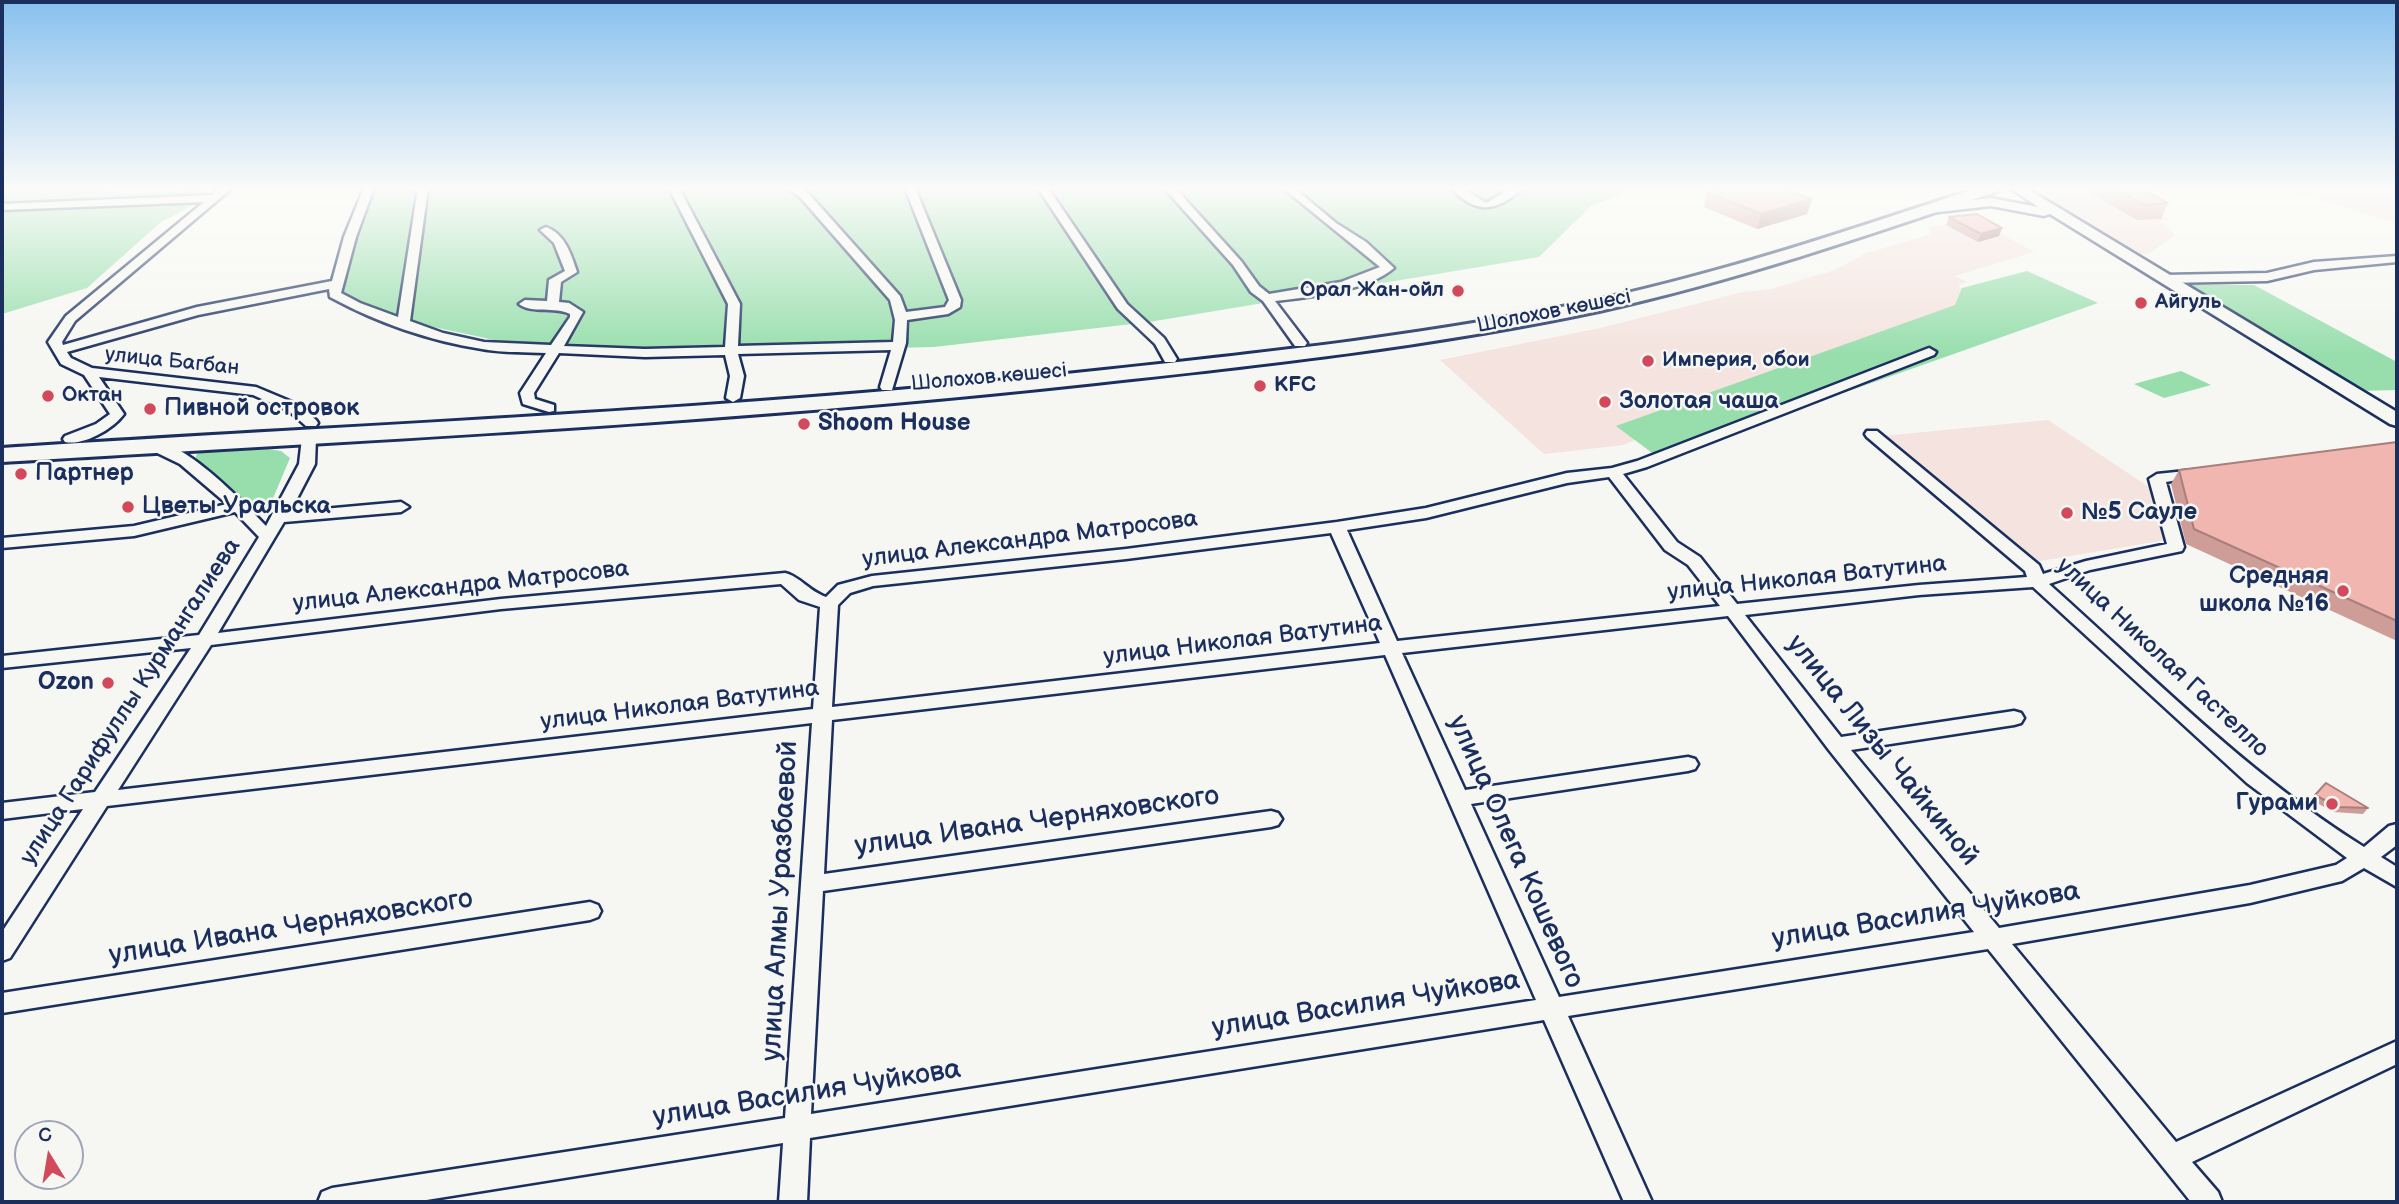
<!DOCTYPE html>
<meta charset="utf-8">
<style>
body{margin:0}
#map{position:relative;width:2399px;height:1204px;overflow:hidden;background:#f6f6f2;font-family:"Balsamiq Sans",sans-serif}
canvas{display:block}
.frame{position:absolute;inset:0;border:4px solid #1b2f5e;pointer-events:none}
.north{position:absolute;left:14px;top:1120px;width:70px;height:70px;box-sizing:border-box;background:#f6f6f2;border:2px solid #9ea6b7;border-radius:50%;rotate:349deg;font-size:19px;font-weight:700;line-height:28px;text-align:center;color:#1b2f5e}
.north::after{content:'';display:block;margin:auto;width:24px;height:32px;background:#d1495b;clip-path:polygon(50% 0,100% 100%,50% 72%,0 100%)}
</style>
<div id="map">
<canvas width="2399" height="1204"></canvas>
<div class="frame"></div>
<div class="north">С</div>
</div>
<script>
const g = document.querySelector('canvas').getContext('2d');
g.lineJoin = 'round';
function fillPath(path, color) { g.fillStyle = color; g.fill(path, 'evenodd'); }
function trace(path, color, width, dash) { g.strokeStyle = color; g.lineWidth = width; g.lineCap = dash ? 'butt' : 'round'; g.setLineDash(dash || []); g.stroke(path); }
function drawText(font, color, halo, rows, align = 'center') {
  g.font = font + ' "Balsamiq Sans",sans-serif'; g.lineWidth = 5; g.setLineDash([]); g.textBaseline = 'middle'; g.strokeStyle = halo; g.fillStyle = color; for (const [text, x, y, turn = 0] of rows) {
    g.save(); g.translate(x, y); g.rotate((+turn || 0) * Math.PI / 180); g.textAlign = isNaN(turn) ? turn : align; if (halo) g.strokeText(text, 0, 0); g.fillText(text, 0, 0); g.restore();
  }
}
fillPath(new Path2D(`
 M2032,188H2125L2170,220L2161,221L2175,235L2147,255L2133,253Z
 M2278,188H2397V223Z
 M1971,217L2034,252L1955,276L1967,282L1958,286L1966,291L1952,308L1623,445L1544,454L1440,360L1600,328L1743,292L1771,289L1835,270L1864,254L1931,234L1929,228Z
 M2048,420L2149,487L2166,540L2034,562L1883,436Z`), '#f4e3de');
fillPath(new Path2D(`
 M2,188H107L106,190C125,198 186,189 209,188L194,205L161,222L87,288L2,314Z
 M373,188H1636L1591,206L1539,257L1149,322L934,347L757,351L523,346L405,321L326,286Z
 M2027,271L2098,303L1659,458L1616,426L1955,305L1962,288Z
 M2185,285H2254L2397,362V390L2357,391Z
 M2181,371L2211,385L2164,398L2134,384Z
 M268,449L281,451L290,458L271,503L250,507L195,459L197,454L203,451Z`), '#97deac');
const minor = new Path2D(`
 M221,188H232L75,321L62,342L63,345L197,307L332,281L344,237L364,188H374L356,237L341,293L360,303L398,317L418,188H428L410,321L443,333L484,342L551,345L570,317V314C555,306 532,314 519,304L525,300L547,301L549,280L565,271L554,243L540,230L546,227C565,234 571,254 577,272L561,282L559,302L569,303L583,312L564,346L645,349L725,347L728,304L669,188H679L740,304L738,346L893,342L895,320L890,300L800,197L787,188H799L808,193L900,296L906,312L945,307L949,300L905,188H915L961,300L960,307L948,314L907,320L906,343L892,390H882L880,387L891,350L738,354L744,376L740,398L733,402L726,398L730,376L725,355L645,357L559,353L534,393L535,399L554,405V411L549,412L523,404L520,393L546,353C525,352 503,353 482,349C430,341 376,322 330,297L329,289L198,315L67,352L71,358L92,368L256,387L299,405L316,420L318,423L316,426H306L289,411L253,395L99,377L124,414C113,429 84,446 65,442L63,439L65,436L96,424L110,414L84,375L61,364L48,342L66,316L204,202L2,210V204L212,195Z
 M1038,188H1048L1127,304L1164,338L1177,359L1175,362H1165L1155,344L1118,309Z
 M1164,188H1175L1241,261L1259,286L1269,294L1341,282L1380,267L1283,188H1294L1336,223L1366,242L1394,268C1368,291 1309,297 1275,301L1307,343L1305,346H1295L1263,301L1251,292L1233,265Z
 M1451,188H1462L1486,203L1511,188H1523C1497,212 1476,215 1451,188Z
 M2397,256V262L2314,270L2267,281L2164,283L2158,279L2164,275L2267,273L2314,262Z
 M1929,348L1936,352L1934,355L1647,467L1623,474L1677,542L1700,557L1737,604L1919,585L2027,577L2025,571L1867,437L1865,434L1867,431H1877L2039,565L2043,574L2086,561L2167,544L2149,479L2157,474L2205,469L2208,472L2205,475L2166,482L2184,547L2182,551L2090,570L2049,584C2150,674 2248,775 2364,847L2389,826L2397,824V845L2381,857L2397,867V887L2364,868L2342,881L2250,903L2012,944L2176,1142L2397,1041V1064L2192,1162L2218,1192L2222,1202H2191L1988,949L1568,1016L1652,1202H1624L1544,1020L810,1138L807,1202H779L783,1143L414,1202H318L322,1192L332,1188L785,1118L812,723L107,806L10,958L2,961V932L83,809L2,819V803L95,792L191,648L2,668V656L199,635L259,537L235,512L134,536L2,548V538L134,526L227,504L180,464L147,448L145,445L147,442C179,434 245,504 266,526L299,464L302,438L309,434L316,438L315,464L290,512L401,502L409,507L401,512L284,522L218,633L501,599L785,573C799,576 809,591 826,597L838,585L872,576L1126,549L1337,522L1426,508L1567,473L1612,468L1637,461ZM1609,477L1665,550L1688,565L1720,606L1397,641L1347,530L1426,518L1567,483ZM1331,533L1380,643L832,707L838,605L850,593L873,586L1126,559ZM781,584L799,600L820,607L813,709L118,790L211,645L501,609ZM2033,587L2247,783L2347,858L2336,865L2250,885L1999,928L1851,750L2014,725L2021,723L2024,718L2021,713L2014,711L1841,737L1745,615L1919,595ZM1728,616L1829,750L1974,932L1559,997L1471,804L1688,771L1695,769L1698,764L1695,759L1688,757L1465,790L1402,653ZM1385,655L1536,1000L811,1114L823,891L1271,827L1278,825L1282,819L1278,813L1271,811L824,874L832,720Z
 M590,902L598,905L601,911L598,917L590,920L2,1013V993Z`);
const major = new Path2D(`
 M2010,188H2026L2397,412V426L2390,424L2050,214L2044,216L1991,206L1930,213L1923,209L1930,205L1991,198L2038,207Z`);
const highway = new Path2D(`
 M1977,188H2000L1998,191C1866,236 1734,281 1599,311C1433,346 1264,365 1096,383C733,423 367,440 2,462V448C370,424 738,410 1104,370C1271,352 1438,334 1601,299C1729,271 1853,229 1977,188Z`);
trace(minor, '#1b2f5e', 5);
trace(major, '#1b2f5e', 5);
trace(highway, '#1b2f5e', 6);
fillPath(minor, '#f6f6f2');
fillPath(major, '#f6f6f2');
fillPath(highway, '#f6f6f2');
fillPath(new Path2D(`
 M2082,188H2140L2168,203L2161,219L2137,220Z
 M1707,192L1812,199L1807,214L1757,229L1704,207Z
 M1949,217L2002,228L1999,236L1978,242L1946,225Z
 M2397,442V641L2186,544L2171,484L2179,470Z
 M2315,795L2368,808L2363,814L2334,812L2311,800Z`), '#cf9d97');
fillPath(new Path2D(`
 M1812,199L1807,214L1757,229L1761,214Z
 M2002,228L1999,236L1978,242L1981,234Z`), '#a97f7b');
const building = new Path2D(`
 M1720,188H1781L1812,199L1761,214L1707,192Z
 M2114,188H2140L2168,203L2144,205Z
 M1977,214L2002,228L1981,234L1949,217Z
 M2397,442V621L2194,529L2179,470Z
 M2326,783L2368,808L2338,807L2315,795Z`);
fillPath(building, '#f1b6b0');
trace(building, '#a97f7b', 2);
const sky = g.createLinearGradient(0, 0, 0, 356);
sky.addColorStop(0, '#87c0ee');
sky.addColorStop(0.53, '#fbfbf9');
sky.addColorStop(1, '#fbfbf900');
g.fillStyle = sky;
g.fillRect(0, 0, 2399, 356);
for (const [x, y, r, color] of [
 [1458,291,7,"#d1495b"],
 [2141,303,7,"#d1495b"],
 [1648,361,7,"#d1495b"],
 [1260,386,7,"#d1495b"],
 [48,396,7,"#d1495b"],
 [1605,402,7,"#d1495b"],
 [150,409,7,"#d1495b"],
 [804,424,7,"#d1495b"],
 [21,474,7,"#d1495b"],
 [128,507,7,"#d1495b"],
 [2067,513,7,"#d1495b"],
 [2343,591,7,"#d1495b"],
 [108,683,7,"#d1495b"],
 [2332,804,7,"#d1495b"]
]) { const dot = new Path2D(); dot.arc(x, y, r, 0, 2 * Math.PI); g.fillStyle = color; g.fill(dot); trace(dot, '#f6f6f2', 2.5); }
drawText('bold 21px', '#1b2f5e', '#f6f6f2', [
 ["Орал Жан-ойл",1444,291,"right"],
 ["Айгуль",2155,303],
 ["Империя, обои",1662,361],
 ["KFC",1274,386],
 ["Октан",62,396]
], 'left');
drawText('21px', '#1b2f5e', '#f6f6f2', [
 ["Шолохов көшесі",1554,312,-11],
 ["улица Багбан",172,362,6],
 ["Шолохов көшесі",989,378,-5]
]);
drawText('bold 24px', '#1b2f5e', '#f6f6f2', [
 ["Золотая чаша",1619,402],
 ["Пивной островок",164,409],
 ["Shoom House",818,424],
 ["Партнер",35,474],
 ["Цветы Уральска",142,507],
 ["№5 Сауле",2081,513],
 ["Средняя",2329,577,"right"],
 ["школа №16",2329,605,"right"],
 ["Ozon",94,683,"right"],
 ["Гурами",2318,804,"right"]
], 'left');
drawText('24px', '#1b2f5e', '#f6f6f2', [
 ["улица Александра Матросова",1030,540,-7],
 ["улица Николая Ватутина",1807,579,-6],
 ["улица Александра Матросова",461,587,-6],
 ["улица Николая Ватутина",1243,641,-7],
 ["улица Николая Гастелло",2162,658,43],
 ["улица Гарифуллы Курмангалиева",131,702,-57],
 ["улица Николая Ватутина",680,706,-7]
]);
drawText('28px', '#1b2f5e', '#f6f6f2', [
 ["улица Лизы Чайкиной",1882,751,51],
 ["улица Ивана Черняховского",1037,822,-8],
 ["улица Олега Кошевого",1515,852,66],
 ["улица Алмы Уразбаевой",781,901,-87],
 ["улица Василия Чуйкова",1926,916,-9],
 ["улица Ивана Черняховского",291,928,-9],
 ["улица Василия Чуйкова",1366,1005,-9],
 ["улица Василия Чуйкова",807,1094,-9]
]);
</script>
